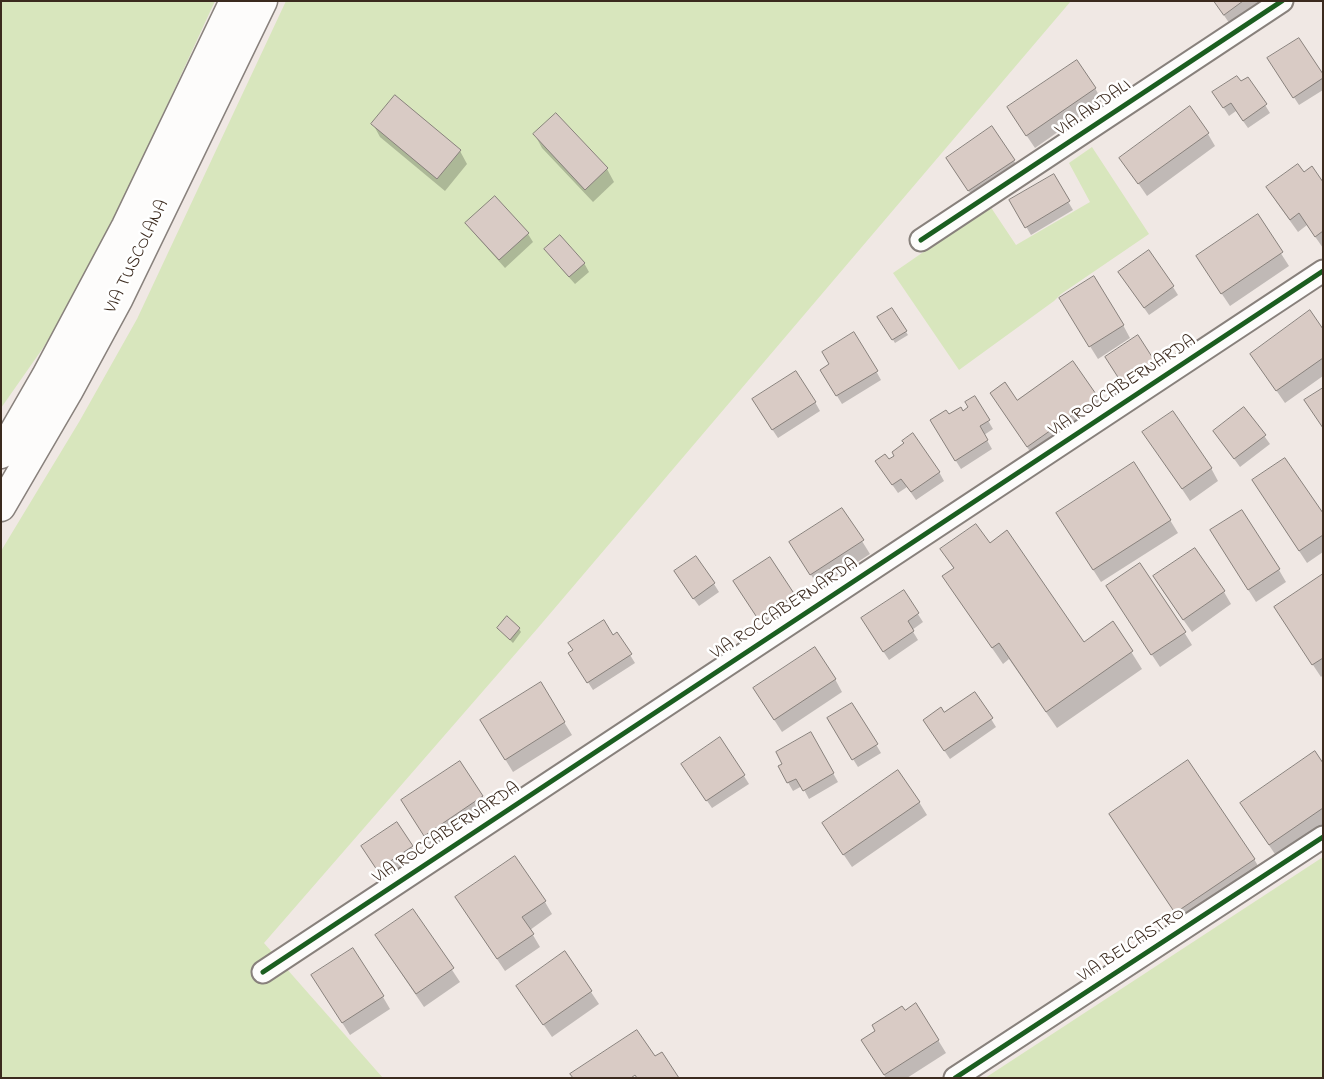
<!DOCTYPE html>
<style>
body{margin:0}
#map{position:relative;width:1324px;height:1079px;overflow:hidden;background:#f0e8e4;font-family:"Indie Flower",sans-serif}
canvas{display:block}
.frame{position:absolute;inset:0;border:2px solid #3b2a1e;pointer-events:none}
</style>
<div id="map">
<canvas width="1324" height="1079"></canvas>
<div class="frame"></div>
</div>
<script>
const g = document.querySelector('canvas').getContext('2d');
g.lineJoin = 'round';
function fillPath(path, color) { g.fillStyle = color; g.fill(path, 'evenodd'); }
function trace(path, color, width, dash) { g.strokeStyle = color; g.lineWidth = width; g.lineCap = dash ? 'butt' : 'round'; g.setLineDash(dash || []); g.stroke(path); }
function drawText(font, color, halo, rows, align = 'center') {
  g.font = font + ' "Indie Flower",sans-serif'; g.lineWidth = 5; g.setLineDash([]); g.textBaseline = 'middle'; g.strokeStyle = halo; g.fillStyle = color; for (const [text, x, y, turn = 0] of rows) {
    g.save(); g.translate(x, y); g.rotate((+turn || 0) * Math.PI / 180); g.textAlign = isNaN(turn) ? turn : align; if (halo) g.strokeText(text, 0, 0); g.fillText(text, 0, 0); g.restore();
  }
}
fillPath(new Path2D(`
 M1,1H215L89,275L43,348L1,408Z
 M286,1H1071L537,629L264,943L383,1078H1V551L79,422L137,319Z
 M1092,147L1149,234L1061,294L1054,301L959,370L893,273L990,206L1016,245L1090,202L1069,163Z
 M1323,857V1078H985Z`), '#d8e6bd');
fillPath(new Path2D(`
 M1214,1H1267L1232,27Z
 M1274,67L1323,77V90L1299,105Z
 M1248,78L1270,113L1248,128L1236,111L1229,116L1219,101Z
 M1095,88L1102,101L1035,148L1016,120Z
 M373,124L460,151L467,164L445,191L380,137Z
 M1208,134L1215,146L1147,196L1121,158Z
 M535,135L607,169L614,182L593,202L542,148Z
 M1014,161L1021,173L977,203L955,171Z
 M1303,174L1323,184V248L1307,225L1298,232L1275,200Z
 M1053,176L1073,210L1031,235L1011,201Z
 M1257,216L1289,266L1230,306L1205,269Z
 M467,223L528,234L533,242L505,268L472,231Z
 M546,249L584,263L589,272L575,284L551,257Z
 M1125,281L1173,287L1178,295L1149,315Z
 M891,309L908,335L895,343L879,318Z
 M1068,311L1123,325L1130,338L1098,359Z
 M1323,331V376L1285,403L1251,354Z
 M1138,337L1160,372L1129,393L1111,366Z
 M830,364L876,371L881,380L842,404L821,370Z
 M991,393L1017,402L1097,397L1104,410L1035,459Z
 M974,397L993,429L984,435L992,449L961,469L936,429L949,416L963,413L970,408Z
 M815,402L820,411L778,438L758,408Z
 M1244,408L1270,444L1240,467L1214,431Z
 M1144,432L1211,468L1218,481L1190,501Z
 M888,461L939,472L944,481L916,500L907,487L898,493L882,470Z
 M1253,481L1323,515V552L1307,563Z
 M842,509L870,554L819,587L798,555Z
 M1170,520L1178,533L1101,582L1065,526Z
 M989,544L1084,643L1113,623L1142,669L1057,728L1009,659L1003,664L954,593V569L942,549Z
 M1219,544L1279,570L1286,582L1256,602Z
 M770,558L799,604L764,627L739,589Z
 M1323,576V675L1321,677L1283,620Z
 M680,580L714,584L719,592L699,606Z
 M1162,590L1224,592L1231,604L1192,632Z
 M903,591L923,622L912,630L918,640L889,660L867,627Z
 M1115,599L1184,632L1192,645L1160,667Z
 M498,628L519,629L521,632L513,643Z
 M617,634L635,663L593,690L575,662Z
 M835,679L842,692L782,732L762,701Z
 M540,683L572,735L513,772L489,733Z
 M975,693L996,727L950,759L929,728L944,714Z
 M852,704L881,753L858,767L828,719Z
 M811,734L838,782L809,799L802,786L793,791L779,767Z
 M1323,765V826L1277,857L1249,816Z
 M687,772L744,776L749,784L712,808Z
 M482,796L490,809L432,848L402,801Z
 M919,802L927,815L852,867L831,836Z
 M1110,815L1254,859L1264,876L1186,929Z
 M396,824L417,855L383,878L367,855Z
 M545,902L552,914L530,930L540,947L505,971L464,910Z
 M413,911L460,982L424,1007L384,948Z
 M517,986L591,992L599,1004L552,1037Z
 M320,988L383,997L390,1009L350,1035Z
 M938,1040L946,1053L907,1078H886L870,1053Z`), '#0003');
const building = new Path2D(`
 M1214,1H1243L1224,15Z
 M1299,38L1323,74V78L1293,98L1267,58Z
 M1077,60L1096,88L1026,136L1007,107Z
 M1237,76L1241,81L1248,77L1267,104L1243,121L1231,103L1223,108L1212,92Z
 M395,95L461,150L437,179L371,124Z
 M1190,106L1209,133L1138,184L1119,158Z
 M556,113L608,168L585,190L533,134Z
 M992,126L1015,160L968,191L946,158Z
 M1298,164L1304,172L1312,166L1323,182V231L1315,237L1299,213L1290,220L1266,187Z
 M1054,174L1070,201L1025,228L1009,200Z
 M495,196L529,233L499,260L465,223Z
 M1258,214L1283,252L1221,294L1196,256Z
 M560,235L585,263L569,277L544,249Z
 M1149,250L1174,286L1144,308L1118,272Z
 M1094,276L1124,325L1089,347L1059,298Z
 M892,308L907,331L892,340L877,317Z
 M1310,310L1323,329V358L1276,391L1250,354Z
 M854,332L878,371L836,396L820,370L829,364L822,352Z
 M1138,335L1156,363L1123,385L1105,357Z
 M1073,361L1098,397L1027,447L990,393L1005,382L1017,400Z
 M796,371L816,402L772,430L752,399Z
 M1323,388V428L1304,400Z
 M975,396L990,420L980,426L988,440L955,461L930,420L946,410L949,414L961,407L963,411L968,407L965,402Z
 M1244,407L1266,435L1234,459L1213,431Z
 M1173,411L1212,468L1182,489L1142,432Z
 M913,433L940,472L911,492L901,479L892,485L875,461L885,454L889,459L894,456L892,452L904,443L902,441Z
 M1285,458L1323,513V535L1299,551L1252,480Z
 M1134,462L1171,520L1093,570L1056,513Z
 M842,508L864,540L810,575L789,542Z
 M1242,510L1280,569L1248,590L1210,530Z
 M976,524L990,543L1007,530L1084,642L1113,621L1133,651L1046,712L999,643L992,648L942,576L954,568L940,549Z
 M1195,548L1225,591L1183,620L1153,576Z
 M696,556L715,583L693,599L674,571Z
 M770,557L795,595L758,619L733,581Z
 M1140,563L1186,632L1151,655L1106,586Z
 M1323,574V658L1312,665L1274,607Z
 M904,590L919,613L908,621L914,631L883,652L861,618Z
 M507,616L520,628L510,640L497,628Z
 M604,620L613,635L617,632L632,654L587,683L568,653L573,650L568,643Z
 M815,647L836,679L774,720L753,688Z
 M541,682L565,722L505,760L480,720Z
 M975,692L993,718L944,751L923,720L941,707L944,712Z
 M852,703L878,744L852,760L827,718Z
 M811,732L834,773L803,791L796,779L787,783L778,766L782,764L776,752Z
 M720,737L745,775L706,801L681,764Z
 M1315,751L1323,763V808L1269,845L1240,803Z
 M1188,760L1255,859L1175,913L1109,814Z
 M460,761L483,796L424,836L401,800Z
 M898,770L920,802L843,855L822,823Z
 M397,822L413,846L377,870L361,846Z
 M515,856L546,901L522,917L534,934L497,959L455,897Z
 M413,909L454,968L416,994L375,935Z
 M353,948L384,996L342,1023L311,975Z
 M565,951L592,991L543,1025L516,986Z
 M916,1003L939,1040L884,1075L861,1040L875,1031L872,1025L902,1006L905,1010Z
 M637,1030L655,1056L662,1052L679,1078H637L635,1075L631,1078H573L570,1074Z`);
fillPath(building, '#d9cbc5');
trace(building, '#88817c', 1);
const street = new Path2D(`
 M921,240L1282,1
 M263,972L1323,271
 M955,1078L1323,837`);
const primary = new Path2D(`
 M1,454L46,376L126,226L234,1
 M1,507L68,392L119,298L263,1`);
trace(street, '#88817c', 25);
trace(primary, '#88817c', 31);
trace(street, '#fdfcfb', 21);
trace(primary, '#fdfcfb', 28);
trace(new Path2D(`
 M921,240L1282,1
 M263,972L1323,271
 M955,1078L1323,837`), '#1b5e20', 5);
drawText('18px', '#3b2a1e', '#fff', [
 ["VIA ANDALI",1094,109,-34],
 ["VIA TUSCOLANA",138,257,-64],
 ["VIA ROCCABERNARDA",1123,387,-33],
 ["VIA ROCCABERNARDA",785,610,-33],
 ["VIA ROCCABERNARDA",447,834,-33],
 ["VIA BELCASTRO",1132,946,-33]
]);
</script>
